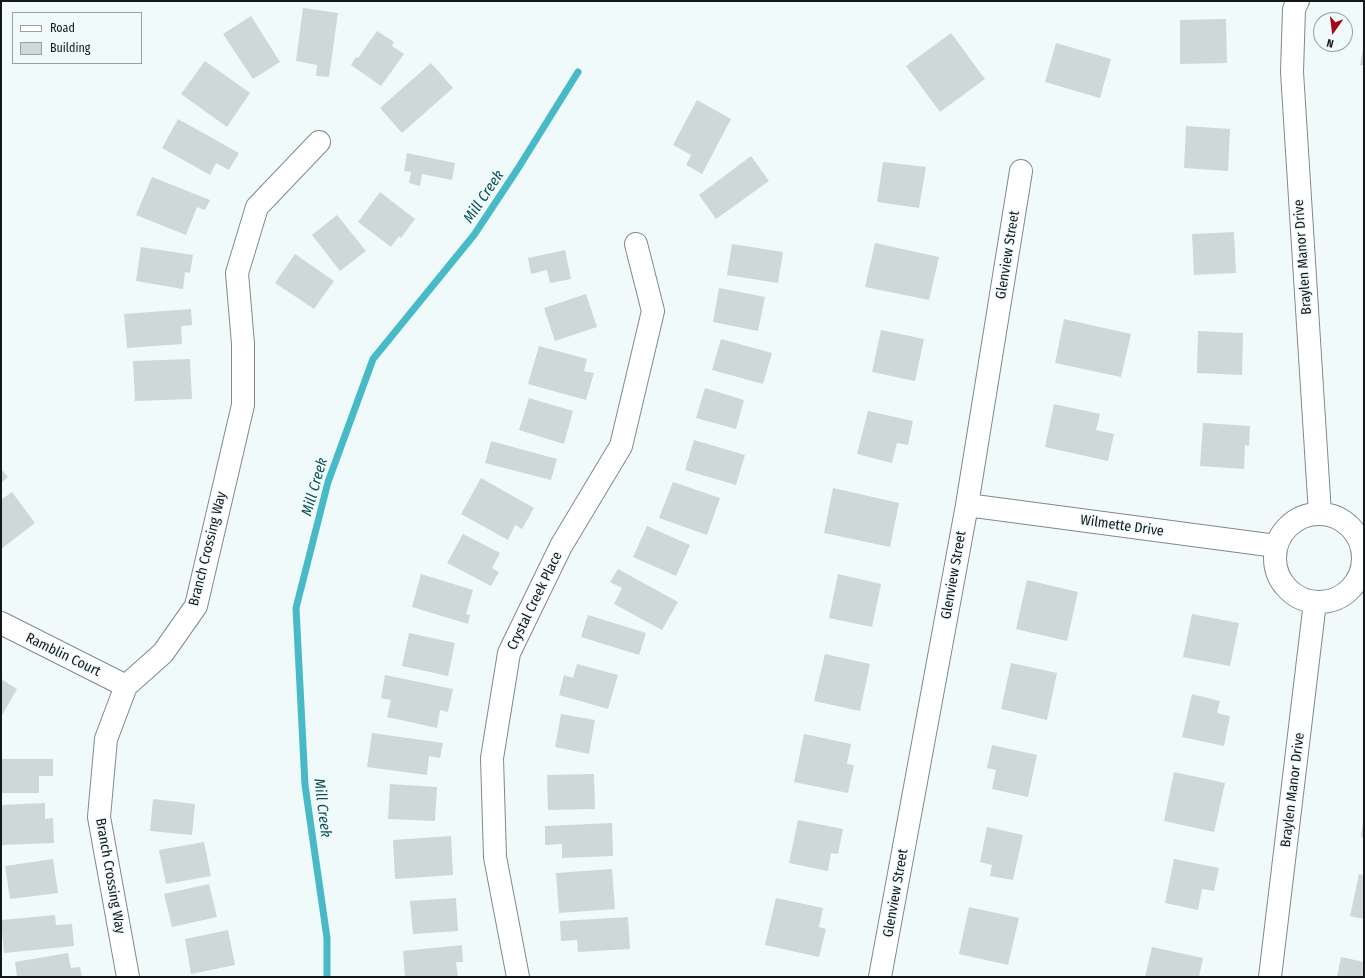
<!DOCTYPE html>
<style>
body{margin:0}
#map{position:relative;width:1365px;height:978px;overflow:hidden;background:#f0fafb;font-family:"Fira Sans Condensed",sans-serif}
canvas{display:block}
.frame{position:absolute;inset:0;border:2px solid #151818;pointer-events:none}
.legend{position:absolute;left:12px;top:12px;width:130px;height:52px;box-sizing:border-box;background:#f0fafb;border:1px solid #98a0a0;margin:0;padding:5px 7px;list-style:none;font-size:12px;color:#151818}
.legend li{display:flex;align-items:center;gap:8px;height:20px}
.legend b{width:20px;border:1px solid #98a0a0}
.north{position:absolute;left:1313px;top:12px;width:40px;height:40px;box-sizing:border-box;background:#f0fafb;border:1px solid #98a0a0;border-radius:50%;rotate:194deg;font-size:11px;font-weight:700;line-height:16px;text-align:center;color:#151818}
.north::after{content:'';display:block;margin:auto;width:14px;height:18px;background:#a20718;clip-path:polygon(50% 0,100% 100%,50% 72%,0 100%)}
</style>
<div id="map">
<canvas width="1365" height="978"></canvas>
<div class="frame"></div>
<ul class="legend">
<li><b style="height:5px;background:#fff"></b>Road</li>
<li><b style="height:11px;background:#ced8d9"></b>Building</li>
</ul>
<div class="north">N</div>
</div>
<script>
const g = document.querySelector('canvas').getContext('2d');
g.lineJoin = 'round';
function trace(path, color, width, dash) { g.strokeStyle = color; g.lineWidth = width; g.lineCap = dash ? 'butt' : 'round'; g.setLineDash(dash || []); g.stroke(path); }
function fillPath(path, color) { g.fillStyle = color; g.fill(path, 'evenodd'); }
function drawText(font, color, halo, rows, align = 'center') {
  g.font = font + ' "Fira Sans Condensed",sans-serif'; g.lineWidth = 3; g.setLineDash([]); g.textBaseline = 'middle'; g.strokeStyle = halo; g.fillStyle = color; for (const [text, x, y, turn = 0] of rows) {
    g.save(); g.translate(x, y); g.rotate((+turn || 0) * Math.PI / 180); g.textAlign = isNaN(turn) ? turn : align; if (halo) g.strokeText(text, 0, 0); g.fillText(text, 0, 0); g.restore();
  }
}
trace(new Path2D(`
 M327,977V938L305,785L296,608L328,482L373,359L474,235L517,170L578,72`), '#48bac7', 7);
fillPath(new Path2D(`
 M303,8L338,13L329,77L316,76L317,65L296,61Z
 M251,16L280,62L253,79L223,34Z
 M1226,19L1227,63L1180,64V20Z
 M377,31L394,42L392,46L404,54L381,86L351,65L356,57L358,58Z
 M951,33L985,79L940,112L906,66Z
 M1056,43L1111,59L1100,98L1045,82Z
 M1363,49H1364V66L1360,65Z
 M205,61L250,93L227,127L181,94Z
 M431,63L453,88L402,133L380,108Z
 M697,100L731,119L702,174L686,165L691,155L673,145Z
 M178,119L239,153L229,170L216,163L210,175L162,148Z
 M1186,126L1230,129L1228,171L1184,168Z
 M407,153L455,163L452,180L422,174L420,186L409,183L411,172L404,171Z
 M751,156L769,181L716,219L699,195Z
 M883,162L926,167L919,208L877,202Z
 M152,177L210,200L205,210L197,207L186,235L136,215Z
 M380,192L415,219L401,238L399,236L391,247L358,222Z
 M337,215L366,251L340,271L312,235Z
 M1234,232L1236,273L1194,275L1192,234Z
 M875,243L939,257L929,300L865,287Z
 M732,244L783,252L778,283L727,275Z
 M141,247L193,255L190,273L185,272L183,289L136,281Z
 M565,250L571,279L550,283L547,270L531,274L528,258Z
 M295,254L334,281L314,309L275,283Z
 M719,288L765,297L758,331L713,322Z
 M586,294L597,327L555,341L544,308Z
 M191,309L192,325L181,326L182,344L127,348L124,314Z
 M1064,319L1131,334L1121,377L1055,363Z
 M881,330L924,339L915,381L872,372Z
 M1198,331L1243,333L1242,375L1197,373Z
 M721,339L772,353L763,384L712,370Z
 M539,346L587,359L584,371L594,373L586,400L528,384Z
 M190,359L192,399L135,401L133,361Z
 M705,388L744,400L736,429L696,418Z
 M529,398L573,411L564,444L519,430Z
 M1054,404L1100,414L1096,430L1114,434L1108,461L1045,447Z
 M868,411L913,421L908,445L897,443L892,463L857,454Z
 M1203,423L1250,426L1249,446L1245,445L1244,469L1200,466Z
 M694,440L745,455L736,485L685,470Z
 M491,441L557,459L551,480L485,463Z
 M1,469L8,477L1,483Z
 M481,478L534,508L522,529L515,525L508,540L461,514Z
 M673,482L720,498L707,535L659,518Z
 M833,488L899,503L890,547L824,533Z
 M12,492L35,523L1,549V500Z
 M647,526L690,545L676,576L633,557Z
 M463,534L500,553L492,568L499,572L491,586L447,563Z
 M618,569L678,602L662,630L614,604L622,588L610,582Z
 M421,574L473,590L466,614L470,615L468,624L412,607Z
 M838,574L881,584L872,627L829,618Z
 M1027,580L1078,592L1067,641L1016,629Z
 M1192,614L1239,623L1230,666L1183,657Z
 M588,615L646,633L639,655L581,637Z
 M409,633L455,643L448,676L402,666Z
 M825,654L870,664L860,711L814,701Z
 M1011,663L1057,673L1047,720L1001,709Z
 M577,664L618,675L608,709L559,695L564,675L573,678Z
 M385,675L453,689L448,712L440,710L437,728L387,717L391,700L381,698Z
 M1,679L17,689L1,717Z
 M1192,694L1220,701L1217,713L1230,716L1224,746L1182,737Z
 M561,714L595,720L589,754L555,747Z
 M372,733L443,743L440,758L429,756L427,775L367,767Z
 M804,734L851,744L847,764L854,765L848,793L794,782Z
 M992,745L1037,755L1028,797L992,789L996,770L987,768Z
 M1,759H53V776H39V793H1Z
 M1174,772L1225,783L1214,832L1164,821Z
 M594,774L595,809L548,810L547,775Z
 M390,784L437,787L435,821L388,819Z
 M153,799L195,804L192,835L150,831Z
 M45,803V819L53,818L54,843L1,845V805Z
 M798,820L843,829L838,854L831,853L828,871L789,863Z
 M1363,821H1364V838L1361,837Z
 M612,823L613,856L562,858V844L545,845V826Z
 M987,827L1023,835L1013,880L990,876L992,865L980,862Z
 M451,836L453,875L395,879L393,840Z
 M204,842L211,876L166,884L159,850Z
 M53,859L58,893L10,899L5,866Z
 M1174,859L1219,868L1214,891L1202,889L1198,910L1165,903Z
 M612,869L615,909L559,913L556,873Z
 M1359,874L1364,875V919L1350,916Z
 M209,884L217,917L172,927L164,894Z
 M456,898L458,931L413,934L410,901Z
 M776,898L823,908L819,927L826,929L819,957L765,945Z
 M969,907L1019,918L1008,965L959,954Z
 M55,915L56,925L72,924L74,946L4,953L1,920Z
 M628,917L630,949L578,952L577,940L561,941L560,921Z
 M228,930L235,965L191,974L185,939Z
 M462,945L463,962H456L458,977H405L403,951Z
 M1152,947L1203,958L1199,977H1145Z
 M68,953L71,968L80,967L82,977H17L15,962Z
 M1341,957L1364,962V977H1337Z`), '#ced8d9');
const minor = new Path2D(`
 M1298,1L1294,9L1292,72L1320,514
 M967,505L1276,546
 M1275 558a44 44 0 1 1 88 0a44 44 0 1 1-88 0Z
 M1,623L126,686
 M128,977L99,817L106,739L126,686L163,653L196,606L243,405V344L237,273L257,207L319,142
 M518,977L495,857L492,758L509,653L561,546L621,446L653,311L636,244
 M880,977L967,505L1021,171
 M1270,977L1315,602`);
trace(minor, '#818a8b', 24);
trace(minor, '#fff', 22);
drawText('14px', '#151818', '#f0fafb', [
 ["Glenview Street",1008,255,-81],
 ["Braylen Manor Drive",1303,257,-94],
 ["Wilmette Drive",1122,526,8],
 ["Branch Crossing Way",208,549,-76],
 ["Glenview Street",954,575,-80],
 ["Crystal Creek Place",535,601,-64],
 ["Ramblin Court",63,655,26],
 ["Braylen Manor Drive",1293,790,-83],
 ["Branch Crossing Way",110,876,80],
 ["Glenview Street",896,893,-80]
]);
drawText('italic 15px', '#0d5057', '#f0fafb', [
 ["Mill Creek",484,197,-56],
 ["Mill Creek",315,487,-74],
 ["Mill Creek",322,808,83]
]);
</script>
